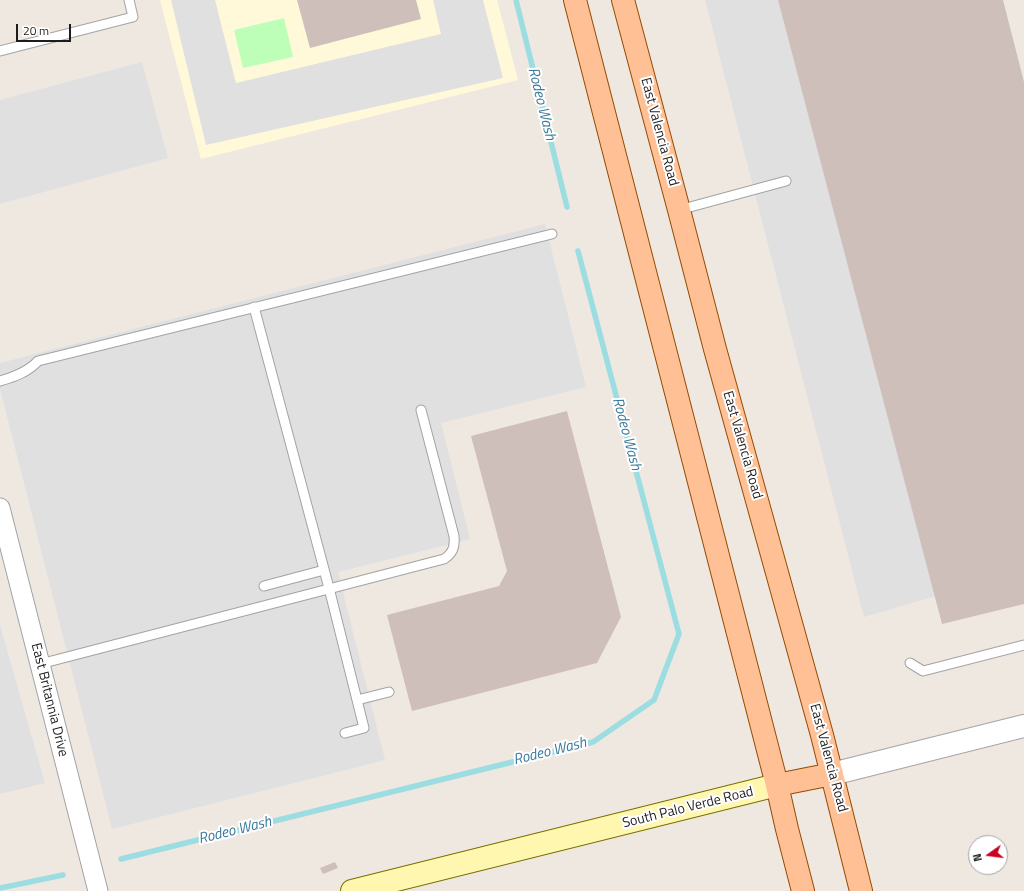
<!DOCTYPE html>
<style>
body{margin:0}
#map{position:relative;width:1024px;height:891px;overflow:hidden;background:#efe8e1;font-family:"Titillium Web",sans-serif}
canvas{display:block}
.north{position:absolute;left:968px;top:835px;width:40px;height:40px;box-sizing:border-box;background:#fff;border:1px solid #a4a4a4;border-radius:50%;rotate:256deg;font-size:11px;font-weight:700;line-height:16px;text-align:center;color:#1c1c1c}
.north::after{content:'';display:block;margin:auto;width:14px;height:18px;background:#c90020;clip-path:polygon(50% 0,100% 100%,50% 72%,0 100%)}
.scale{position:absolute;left:16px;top:24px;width:55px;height:18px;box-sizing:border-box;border:2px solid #1c1c1c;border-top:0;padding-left:5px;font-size:12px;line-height:14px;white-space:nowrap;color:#1c1c1c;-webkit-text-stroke:3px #fff;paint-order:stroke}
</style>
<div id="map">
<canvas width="1024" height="891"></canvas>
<div class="north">N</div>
<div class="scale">20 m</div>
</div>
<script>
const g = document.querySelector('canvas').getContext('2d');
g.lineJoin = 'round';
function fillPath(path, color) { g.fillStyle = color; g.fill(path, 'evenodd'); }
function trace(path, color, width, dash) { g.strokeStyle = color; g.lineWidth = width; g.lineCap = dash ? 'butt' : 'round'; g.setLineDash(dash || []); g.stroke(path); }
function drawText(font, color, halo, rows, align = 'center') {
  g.font = font + ' "Titillium Web",sans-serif'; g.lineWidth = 4; g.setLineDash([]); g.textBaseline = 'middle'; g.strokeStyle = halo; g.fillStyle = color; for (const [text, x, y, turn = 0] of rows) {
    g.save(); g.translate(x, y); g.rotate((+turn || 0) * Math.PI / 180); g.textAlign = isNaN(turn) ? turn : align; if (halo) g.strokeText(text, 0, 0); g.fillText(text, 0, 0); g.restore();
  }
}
fillPath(new Path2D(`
 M160,0H497L518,80L201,159Z`), '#fff9da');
fillPath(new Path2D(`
 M284,18L293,57L243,68L234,30Z`), '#bdffb8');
fillPath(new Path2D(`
 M171,0H215L236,83L441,34L433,0H483L503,78L206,145Z
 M705,0H778L936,596L864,617Z
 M142,62L168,158L0,204V100Z
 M545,224L586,387L441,423L470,539L338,572L385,760L112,829L0,389V363Z
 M0,625L45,783L0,794Z`), '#e0e0e0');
trace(new Path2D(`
 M516,0L567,207
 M121,859L593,742L654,700L679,634L578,251
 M0,888L63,875`), '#9cdde1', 5.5);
fillPath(new Path2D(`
 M297,0H416L421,19L310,48Z
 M778,0H1003L1024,82V604L942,624Z
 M567,411L621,617L597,663L412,711L387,615L499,586L507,571L471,436Z
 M335,862L338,868L323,874L320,868Z`), '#cfbfba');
const service = new Path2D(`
 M0,51L133,17L129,0
 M679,210L786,181
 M254,307L329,588L364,728L345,733
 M0,381C14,377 28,372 38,361L552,234
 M264,586L324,570
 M910,663L923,671L1024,645
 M40,664L444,559C453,553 455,547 454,536L421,410
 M357,700L389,692`);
const minor = new Path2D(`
 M0,508L98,891`);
const tertiary = new Path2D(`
 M832,774L1024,726`);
const secondary = new Path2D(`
 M352,891L777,785`);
const primary = new Path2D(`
 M575,0L777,785L787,829L803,891
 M623,0L679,210L715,349L822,735L861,891
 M777,785L832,774`);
trace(service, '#a3a3a3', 11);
trace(minor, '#a3a3a3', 21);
trace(tertiary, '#a3a3a3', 24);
trace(secondary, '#777000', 24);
trace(primary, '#954b00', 24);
trace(service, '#fff', 9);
trace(minor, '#fff', 19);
trace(tertiary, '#fff', 22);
trace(secondary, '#fff6af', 22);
trace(primary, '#ffc096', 22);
drawText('14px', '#1c1c1c', '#fff', [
 ["East Valencia Road",659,132,75],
 ["East Valencia Road",742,445,74],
 ["East Britannia Drive",49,700,76],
 ["East Valencia Road",828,758,75],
 ["South Palo Verde Road",688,808,-14]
]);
drawText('italic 15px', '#397a9c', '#fff', [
 ["Rodeo Wash",541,104,76],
 ["Rodeo Wash",626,434,75],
 ["Rodeo Wash",550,752,-14],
 ["Rodeo Wash",235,831,-14]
]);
</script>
